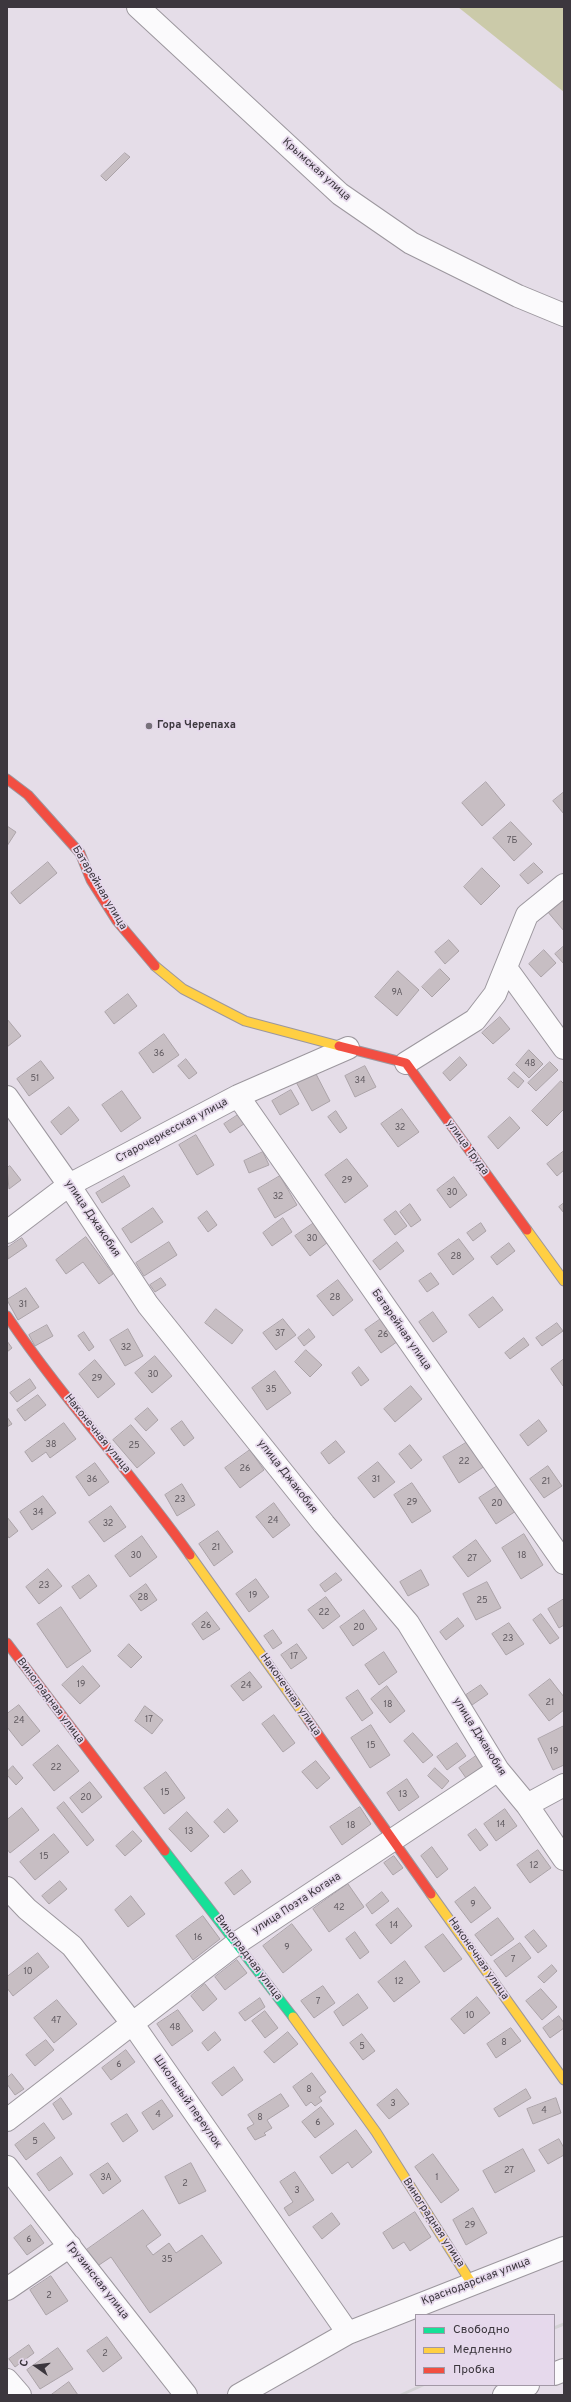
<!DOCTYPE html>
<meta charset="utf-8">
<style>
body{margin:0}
#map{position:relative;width:571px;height:2402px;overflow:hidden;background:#e5dde8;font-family:Overpass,sans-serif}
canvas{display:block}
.frame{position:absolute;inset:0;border:8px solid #3c373e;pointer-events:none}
.legend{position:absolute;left:415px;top:2314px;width:140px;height:72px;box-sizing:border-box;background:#e6d9ec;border:1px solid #a298a6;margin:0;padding:5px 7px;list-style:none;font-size:12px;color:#3c373e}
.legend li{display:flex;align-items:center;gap:8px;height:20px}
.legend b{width:20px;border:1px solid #a298a6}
.north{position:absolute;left:16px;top:2346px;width:40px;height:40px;-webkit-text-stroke:3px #e6d9ec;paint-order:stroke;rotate:284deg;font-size:11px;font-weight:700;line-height:16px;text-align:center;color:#3c373e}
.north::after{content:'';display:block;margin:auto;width:14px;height:18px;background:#3c373e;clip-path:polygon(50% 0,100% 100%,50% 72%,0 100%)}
</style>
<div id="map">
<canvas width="571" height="2402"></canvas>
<div class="frame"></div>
<ul class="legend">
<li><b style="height:5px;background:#16e098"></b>Свободно</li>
<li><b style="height:5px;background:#ffcf43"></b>Медленно</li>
<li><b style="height:5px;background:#f24e42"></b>Пробка</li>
</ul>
<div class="north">С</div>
</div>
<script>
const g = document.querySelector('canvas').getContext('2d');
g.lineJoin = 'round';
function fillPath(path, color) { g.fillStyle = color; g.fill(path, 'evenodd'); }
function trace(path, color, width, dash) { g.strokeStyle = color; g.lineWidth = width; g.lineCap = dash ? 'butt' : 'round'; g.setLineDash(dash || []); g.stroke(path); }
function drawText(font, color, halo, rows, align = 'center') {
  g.font = font + ' Overpass,sans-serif'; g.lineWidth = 3.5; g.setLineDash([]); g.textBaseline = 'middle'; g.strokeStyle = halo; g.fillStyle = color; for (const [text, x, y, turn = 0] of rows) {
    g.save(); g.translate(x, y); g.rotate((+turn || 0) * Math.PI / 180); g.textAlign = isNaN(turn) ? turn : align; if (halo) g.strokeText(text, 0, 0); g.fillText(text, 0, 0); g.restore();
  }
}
fillPath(new Path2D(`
 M458,7H564V92Z`), '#cbcaa9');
const building = new Path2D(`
 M125,153L130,157L106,181L101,176Z
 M486,782L505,805L482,826L462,803Z
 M564,792V814L553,801Z
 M511,822L532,844L514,861L493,838Z
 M7,826L16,832L7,846Z
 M48,862L57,873L20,904L11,893Z
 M534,863L543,872L528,884L520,875Z
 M482,868L500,886L481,905L464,887Z
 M564,897V931L547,911Z
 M449,940L459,951L445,964L435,952Z
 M564,946V964L555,954Z
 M544,950L556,963L541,977L529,964Z
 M440,969L450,979L432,997L422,987Z
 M398,971L419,990L397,1016L375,997Z
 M128,994L137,1006L114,1024L105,1012Z
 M500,1017L510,1029L493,1044L482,1033Z
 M7,1019L21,1036L7,1047Z
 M164,1034L179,1055L153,1073L139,1053Z
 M529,1050L543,1064L529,1078L516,1065Z
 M460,1057L467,1065L450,1081L443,1073Z
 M186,1059L197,1073L189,1079L178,1066Z
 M41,1061L54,1078L29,1096L17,1079Z
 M550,1062L558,1070L536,1091L528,1083Z
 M365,1066L376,1087L355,1097L345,1076Z
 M315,1072L330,1101L312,1111L296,1082Z
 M514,1072L524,1081L518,1088L508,1079Z
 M561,1081L564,1084V1109L547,1126L532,1111Z
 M291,1090L299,1104L280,1115L272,1101Z
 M122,1091L141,1118L121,1132L102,1105Z
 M69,1107L79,1120L61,1135L51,1122Z
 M402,1109L419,1132L398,1147L381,1124Z
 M336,1111L347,1128L340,1133L328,1117Z
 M241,1113L247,1122L230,1133L224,1124Z
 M510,1117L520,1128L498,1149L488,1137Z
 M196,1135L214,1165L197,1175L179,1145Z
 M564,1151V1170L557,1176L547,1164Z
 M263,1152L269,1165L249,1173L244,1161Z
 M347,1159L368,1186L345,1203L325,1175Z
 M10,1166L21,1180L9,1189L7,1168Z
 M124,1176L130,1186L102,1203L96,1193Z
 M280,1176L297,1205L275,1218L258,1189Z
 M454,1177L467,1195L450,1208L437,1190Z
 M564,1203V1213L559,1207Z
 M410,1204L421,1220L411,1227L400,1212Z
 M153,1208L163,1222L131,1243L122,1229Z
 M207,1211L217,1225L208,1232L198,1218Z
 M396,1211L407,1226L395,1235L384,1220Z
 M283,1218L292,1232L272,1246L263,1233Z
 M314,1223L328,1242L310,1256L295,1236Z
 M481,1223L486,1231L473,1241L467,1233Z
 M86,1237L113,1274L99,1284L83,1262L66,1274L56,1260Z
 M22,1238L27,1246L8,1259L7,1248Z
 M459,1239L474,1259L453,1275L438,1254Z
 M169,1242L177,1255L144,1276L136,1263Z
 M397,1242L404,1251L380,1270L373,1261Z
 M509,1243L515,1251L497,1265L491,1257Z
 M431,1273L439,1284L427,1292L419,1281Z
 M161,1278L166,1285L155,1292L150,1285Z
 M338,1280L353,1300L333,1316L317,1296Z
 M26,1288L39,1307L18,1320L7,1300Z
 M493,1297L503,1310L479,1328L469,1315Z
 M216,1309L243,1330L232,1344L205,1323Z
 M433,1312L447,1332L433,1342L419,1322Z
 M385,1316L401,1339L381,1353L365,1330Z
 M283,1319L296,1335L276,1350L263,1333Z
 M557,1323L563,1331L542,1346L536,1338Z
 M47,1325L53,1336L35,1346L29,1335Z
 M128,1329L143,1356L125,1366L110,1340Z
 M309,1329L315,1337L304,1346L298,1338Z
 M84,1332L94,1347L89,1351L78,1336Z
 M524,1338L529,1345L510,1359L505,1353Z
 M7,1341L12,1348L7,1352Z
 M306,1350L322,1365L310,1377L295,1362Z
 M155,1356L172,1376L152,1393L135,1373Z
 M564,1359V1386H563L551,1369Z
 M95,1360L115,1384L98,1398L79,1374Z
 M359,1367L369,1380L361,1386L352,1373Z
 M275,1371L291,1393L267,1410L252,1388Z
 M30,1379L36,1388L17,1402L10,1393Z
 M411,1386L422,1399L395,1422L384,1409Z
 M38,1395L46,1405L25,1421L17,1410Z
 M148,1408L158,1420L146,1431L135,1419Z
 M7,1417L12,1424L7,1427Z
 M539,1420L547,1431L528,1446L520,1435Z
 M182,1421L194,1438L184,1446L171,1429Z
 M64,1423L76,1439L50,1458L46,1452L32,1462L25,1452Z
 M131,1425L155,1453L137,1468L113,1440Z
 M336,1441L345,1452L329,1464L321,1453Z
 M469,1441L485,1466L459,1483L443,1457Z
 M410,1445L422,1460L411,1469L399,1454Z
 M250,1450L264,1470L240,1488L225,1468Z
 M378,1462L395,1482L374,1498L358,1478Z
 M95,1463L109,1482L89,1496L76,1477Z
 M548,1466L562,1486L544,1498L530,1479Z
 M412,1483L431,1511L412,1523L394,1495Z
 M182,1484L195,1505L177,1516L165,1495Z
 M499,1485L516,1511L496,1524L479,1498Z
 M43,1496L56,1513L32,1530L20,1512Z
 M274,1503L290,1525L273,1538L256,1517Z
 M111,1506L126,1527L104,1542L89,1522Z
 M7,1517L18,1531L9,1538L7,1535Z
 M218,1531L233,1552L214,1566L199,1544Z
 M524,1534L543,1565L521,1579L502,1548Z
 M142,1536L157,1557L130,1577L115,1556Z
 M476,1540L491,1561L468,1577L453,1557Z
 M48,1569L62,1586L39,1604L26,1587Z
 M421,1570L429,1585L408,1596L400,1582Z
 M336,1573L342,1580L325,1592L320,1585Z
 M89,1575L97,1586L80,1599L72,1587Z
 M256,1579L269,1597L249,1612L236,1594Z
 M487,1582L501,1608L476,1620L463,1594Z
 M146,1584L157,1600L141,1611L130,1596Z
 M326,1597L340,1616L323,1629L308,1610Z
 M564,1599V1625L559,1628L548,1609Z
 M61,1607L91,1651L67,1668L37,1624Z
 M364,1610L377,1629L353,1646L340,1627Z
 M207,1612L220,1629L203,1640L192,1624Z
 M541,1614L559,1638L550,1644L533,1620Z
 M458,1618L464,1626L446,1640L440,1632Z
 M509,1623L524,1644L506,1655L492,1634Z
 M273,1630L282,1643L273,1649L264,1636Z
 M129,1644L142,1657L131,1668L118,1656Z
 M297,1644L307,1658L291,1669L281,1655Z
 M384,1652L397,1672L379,1685L365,1665Z
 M83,1666L100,1686L80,1704L62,1685Z
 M250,1672L262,1687L243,1701L231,1686Z
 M550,1679L564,1697V1710L549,1721L529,1695Z
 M481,1685L488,1694L472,1705L466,1695Z
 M387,1686L405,1711L390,1723L371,1699Z
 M358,1690L373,1713L362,1721L346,1698Z
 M19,1705L40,1731L22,1746L7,1727V1714Z
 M145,1706L163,1720L152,1734L135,1721Z
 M274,1715L295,1743L283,1752L262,1724Z
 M371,1725L390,1755L370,1768L351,1738Z
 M564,1726V1765L553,1770L538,1739Z
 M413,1733L433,1755L423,1763L404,1741Z
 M457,1743L466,1756L447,1770L437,1757Z
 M58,1745L79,1771L54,1791L33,1765Z
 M476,1756L483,1766L466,1778L459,1768Z
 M316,1761L330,1778L317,1789L302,1772Z
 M13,1766L23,1778L16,1785L7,1775V1772Z
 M435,1768L449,1781L442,1789L428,1776Z
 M166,1772L185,1798L164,1814L144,1788Z
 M407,1779L419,1797L399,1811L387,1793Z
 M90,1782L102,1797L82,1813L70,1798Z
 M64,1802L94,1840L87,1846L57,1808Z
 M360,1807L371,1824L342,1845L330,1827Z
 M22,1808L39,1830L10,1853L7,1849V1820Z
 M228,1809L238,1821L224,1833L214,1822Z
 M505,1809L517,1826L496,1841L484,1824Z
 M187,1812L209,1836L191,1852L169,1829Z
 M476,1829L488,1845L480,1851L468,1835Z
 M133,1831L142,1841L125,1856L116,1846Z
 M54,1834L69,1852L35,1880L20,1862Z
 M432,1847L448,1869L437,1878L421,1856Z
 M538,1850L551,1868L530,1883L517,1865Z
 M394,1856L403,1868L393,1875L384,1863Z
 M242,1870L251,1882L234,1895L225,1883Z
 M60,1881L67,1889L49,1904L42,1896Z
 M348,1884L364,1907L329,1932L313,1909Z
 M475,1887L491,1908L471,1923L455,1902Z
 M382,1892L389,1901L372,1914L366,1905Z
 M131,1896L145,1914L128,1927L115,1910Z
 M398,1908L412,1926L391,1944L376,1925Z
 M203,1916L220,1939L193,1960L176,1936Z
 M498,1918L514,1939L491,1956L475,1935Z
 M292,1924L312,1950L283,1973L263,1946Z
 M534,1930L547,1946L538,1953L525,1937Z
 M355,1932L369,1952L360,1959L346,1939Z
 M443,1934L462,1959L444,1972L425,1947Z
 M520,1943L531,1958L506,1977L494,1961Z
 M38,1953L49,1967L13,1996L7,1988V1977Z
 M237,1960L247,1973L225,1990L215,1977Z
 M405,1961L420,1982L394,2002L378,1982Z
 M552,1965L557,1971L544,1983L538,1977Z
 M205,1984L217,1999L203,2011L191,1996Z
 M323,1986L335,2003L314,2018L301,2001Z
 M541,1989L557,2007L542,2020L526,2001Z
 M358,1994L368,2008L343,2026L334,2012Z
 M477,1997L490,2013L464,2034L451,2019Z
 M260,1998L265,2007L245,2021L239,2013Z
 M57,2000L77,2024L54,2043L34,2018Z
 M178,2010L193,2031L172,2046L157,2024Z
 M265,2011L278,2028L265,2038L252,2021Z
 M559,2016L564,2023V2028L550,2038L543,2028Z
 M511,2028L521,2041L496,2058L487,2044Z
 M215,2032L221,2040L208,2051L202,2043Z
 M288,2032L298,2044L274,2063L264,2052Z
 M362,2034L375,2051L363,2060L350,2043Z
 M46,2040L54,2050L35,2066L26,2055Z
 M126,2050L135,2062L111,2080L102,2068Z
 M234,2067L243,2080L222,2096L212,2083Z
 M312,2073L326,2092L319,2097L322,2101L315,2106L311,2102L306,2106L293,2087Z
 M12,2074L24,2089L15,2095L7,2084V2078Z
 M397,2089L409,2104L389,2119L377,2105Z
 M526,2089L531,2098L499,2117L494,2109Z
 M281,2094L289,2106L267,2120L272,2128L264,2133L266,2135L255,2140L247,2128L254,2124L248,2115Z
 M61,2098L72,2114L63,2120L53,2104Z
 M556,2098L561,2113L533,2124L527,2109Z
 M162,2100L173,2116L153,2130L142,2113Z
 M321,2107L334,2124L315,2138L302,2122Z
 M127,2114L138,2131L123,2142L111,2124Z
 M44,2123L55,2138L26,2160L15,2145Z
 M356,2130L372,2152L352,2168L348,2162L332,2174L320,2157Z
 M559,2139L564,2148V2155L548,2164L539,2150Z
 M523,2149L535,2171L495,2193L483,2171Z
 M433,2154L459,2190L441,2203L415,2167Z
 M61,2157L73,2174L49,2191L37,2174Z
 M108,2163L121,2181L103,2194L90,2175Z
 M191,2163L206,2191L179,2204L165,2177Z
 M295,2172L314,2200L289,2216L284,2208L293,2202L280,2182Z
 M473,2208L487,2233L466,2245L453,2220Z
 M143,2210L161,2235L146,2246L153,2255L169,2243L176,2253L202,2235L222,2263L150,2313L111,2257L96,2267L85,2251Z
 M415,2212L431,2237L410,2251L404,2242L393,2249L383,2233Z
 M332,2213L340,2224L322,2239L313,2227Z
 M31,2225L44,2243L27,2255L14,2238Z
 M51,2276L68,2301L46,2315L30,2290Z
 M107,2337L122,2358L103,2372L87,2351Z
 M29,2345L34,2353L15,2367L9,2359Z
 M58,2348L73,2369L40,2389L27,2370Z
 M69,2382L78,2395H51Z`);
fillPath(building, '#c7bec3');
trace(building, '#aba3a8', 1);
const street = new Path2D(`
 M138,7L340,194L411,243L518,296L564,315
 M506,968L564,1048
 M406,1063L475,1020L495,994L527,915L564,885
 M238,1096L564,1563
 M7,1097L69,1185L148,1305L324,1524L408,1623L498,1770L527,1805L564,1859
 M7,1232L69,1185L238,1096L348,1048
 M527,1805L564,1785
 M7,1888L27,1909L72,1946L132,2023L348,2333
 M7,2120L237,1943L498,1770
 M7,2167L186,2395
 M7,2289L70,2246
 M554,2374L564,2370
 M7,2380L20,2395
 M239,2395L348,2333L564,2248
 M504,2395L528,2385`);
const fast = new Path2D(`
 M165,1851L293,2017`);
const slow = new Path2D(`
 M155,966L183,989L245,1021L339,1046
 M527,1230L564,1281
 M190,1555L308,1720
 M431,1894L564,2080
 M293,2017L376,2132L472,2284`);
const jam = new Path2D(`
 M7,779L28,795L80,853L91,880L117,921L155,966
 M339,1046L406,1063L527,1230
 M7,1316C63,1399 132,1473 190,1555
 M7,1643L165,1851
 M308,1720L431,1894`);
trace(street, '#9c979e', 24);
trace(fast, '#9c979e', 11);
trace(slow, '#9c979e', 11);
trace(jam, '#9c979e', 11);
trace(street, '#fbfafc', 22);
trace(fast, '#16e098', 9);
trace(slow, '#ffcf43', 9);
trace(jam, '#f24e42', 9);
trace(new Path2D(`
 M554,2328L564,2324
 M401,2395L423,2385`), '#d3d1d4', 3);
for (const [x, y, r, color] of [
 [149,726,4,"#77717a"]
]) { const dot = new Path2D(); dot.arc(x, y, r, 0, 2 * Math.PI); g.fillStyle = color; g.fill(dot); trace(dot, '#e6d9ec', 1.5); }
drawText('9px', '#5f595f', null, [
 ["7Б",512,841],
 ["9А",397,993],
 ["36",159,1054],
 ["48",530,1064],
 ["51",35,1079],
 ["34",360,1081],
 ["32",400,1128],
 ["29",347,1181],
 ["30",452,1193],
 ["32",278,1197],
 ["30",312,1239],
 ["28",456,1257],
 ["28",335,1298],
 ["31",23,1305],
 ["37",280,1334],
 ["26",383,1335],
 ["32",126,1348],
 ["30",153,1375],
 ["29",97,1379],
 ["35",271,1390],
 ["38",51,1445],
 ["25",134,1446],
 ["22",464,1462],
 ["26",245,1469],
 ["36",92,1480],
 ["31",376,1480],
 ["21",546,1482],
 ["23",180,1500],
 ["29",412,1503],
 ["20",497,1504],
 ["34",38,1513],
 ["24",273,1521],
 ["32",108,1524],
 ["21",216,1548],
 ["30",136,1556],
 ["18",522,1556],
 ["27",472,1559],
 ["23",44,1586],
 ["19",253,1596],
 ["28",143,1598],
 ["25",482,1601],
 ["22",324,1613],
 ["26",206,1626],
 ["20",359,1628],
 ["23",508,1639],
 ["17",294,1657],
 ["19",81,1685],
 ["24",246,1686],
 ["21",550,1703],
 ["18",388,1705],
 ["17",149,1720],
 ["24",19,1721],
 ["15",371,1746],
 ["19",554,1752],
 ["22",56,1768],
 ["15",165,1793],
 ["13",403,1795],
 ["20",86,1798],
 ["14",501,1825],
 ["18",351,1826],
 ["13",189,1832],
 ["15",44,1857],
 ["12",534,1866],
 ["9",473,1905],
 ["42",339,1908],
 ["14",394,1926],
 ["16",198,1938],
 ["9",287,1948],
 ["7",513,1960],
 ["10",28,1972],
 ["12",399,1982],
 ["7",318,2002],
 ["10",470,2016],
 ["47",56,2021],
 ["48",175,2028],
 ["8",504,2043],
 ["5",362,2047],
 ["6",119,2065],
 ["8",309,2090],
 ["3",393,2104],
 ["4",544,2111],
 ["4",158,2115],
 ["8",260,2118],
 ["6",318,2123],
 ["5",35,2142],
 ["27",509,2171],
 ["3А",106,2178],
 ["1",437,2178],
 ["2",185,2184],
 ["3",297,2191],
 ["29",470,2226],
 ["6",29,2240],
 ["35",167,2260],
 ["2",49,2296],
 ["2",105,2354]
]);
drawText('11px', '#3c373e', '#e6d9ec', [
 ["Крымская улица",316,170,42],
 ["Батарейная улица",99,888,59],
 ["Старочеркесская улица",172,1131,-28],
 ["улица Труда",467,1148,54],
 ["улица Джакобия",92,1219,56],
 ["Батарейная улица",401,1330,55],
 ["Наконечная улица",97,1434,51],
 ["улица Джакобия",287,1477,52],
 ["Наконечная улица",290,1695,55],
 ["Виноградная улица",50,1701,53],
 ["улица Джакобия",479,1737,58],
 ["улица Поэта Когана",297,1904,-33],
 ["Виноградная улица",248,1958,53],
 ["Наконечная улица",478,1959,55],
 ["Школьный переулок",187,2102,55],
 ["Виноградная улица",433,2223,57],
 ["Грузинская улица",97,2281,52],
 ["Краснодарская улица",476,2282,-21]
]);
drawText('bold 11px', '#3c373e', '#e6d9ec', [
 ["Гора Черепаха",157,726]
], 'left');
</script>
